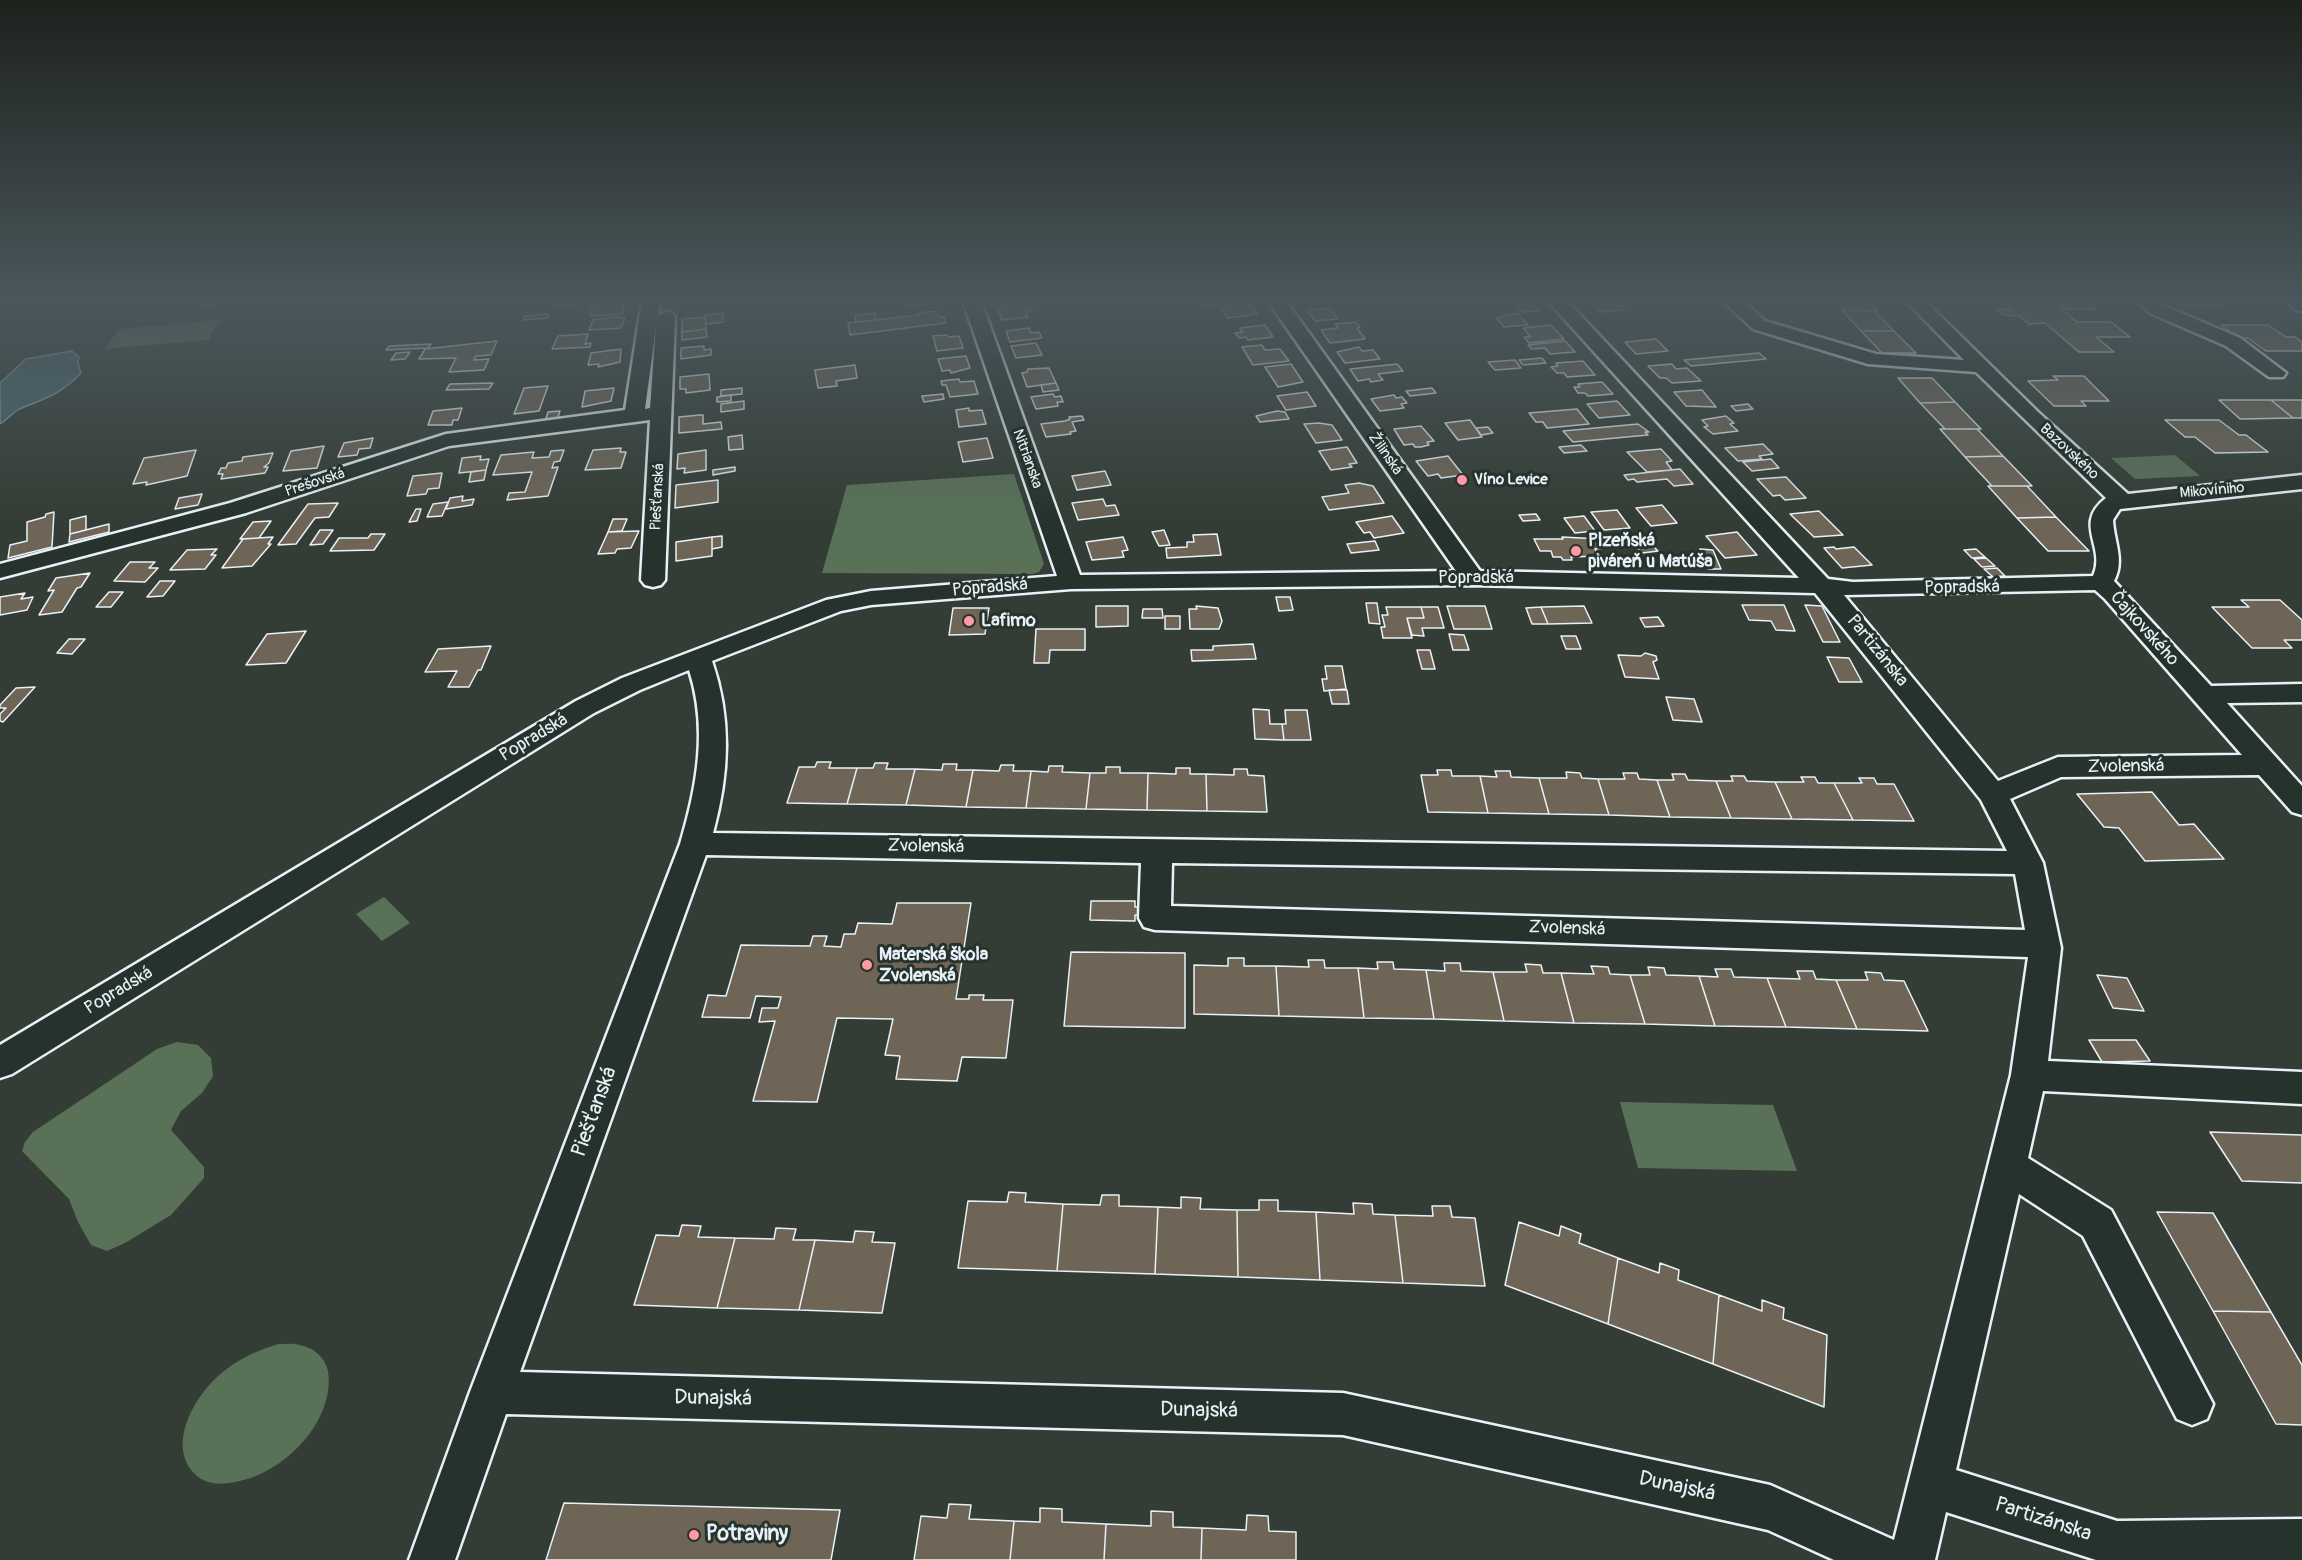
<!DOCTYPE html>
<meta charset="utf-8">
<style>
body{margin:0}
canvas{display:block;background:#343d35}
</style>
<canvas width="2302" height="1560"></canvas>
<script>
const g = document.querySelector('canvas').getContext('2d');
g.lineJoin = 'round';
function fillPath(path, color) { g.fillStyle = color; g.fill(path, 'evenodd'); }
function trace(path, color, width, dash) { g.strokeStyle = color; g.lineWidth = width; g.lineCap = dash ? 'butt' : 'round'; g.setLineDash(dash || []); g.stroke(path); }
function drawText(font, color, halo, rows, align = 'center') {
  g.font = font + ' Pangolin,sans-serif'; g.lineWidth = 6; g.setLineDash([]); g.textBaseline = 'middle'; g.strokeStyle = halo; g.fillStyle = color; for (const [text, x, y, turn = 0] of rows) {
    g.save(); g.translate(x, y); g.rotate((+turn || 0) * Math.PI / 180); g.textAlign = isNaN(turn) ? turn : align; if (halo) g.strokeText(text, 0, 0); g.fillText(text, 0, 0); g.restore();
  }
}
fillPath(new Path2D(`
 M220,320L208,340L105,349L119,329Z
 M2175,455L2200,476L2135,479L2111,458Z
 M1014,474L1044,564L1039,572L1032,574L822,573L847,485Z
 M384,897L410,923L382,941L356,914Z
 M177,1042L198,1045L211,1058L213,1076L202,1093L181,1111L171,1130L204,1167V1178L171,1215L125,1243L107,1251L91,1245L78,1222L69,1199L22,1151L25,1142L33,1132L157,1049Z
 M1620,1102L1773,1105L1797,1171L1638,1168Z
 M278,1344C285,1344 294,1343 300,1345C314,1348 325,1357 328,1371C334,1411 302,1452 268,1470C256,1477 243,1481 229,1483C218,1485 204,1483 196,1475C168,1449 190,1405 212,1382C230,1363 252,1352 278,1344Z`), '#597157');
const water = new Path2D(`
 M72,351L79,357L78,363L81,373C60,395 46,398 19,409C13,413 6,420 0,424V383L26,359Z`);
fillPath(water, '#48666e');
trace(water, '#889ea5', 1.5);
const building = new Path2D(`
 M248,301L203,305L197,302L198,301Z
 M555,301H580L579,304L553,306Z
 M907,301H949V302L908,306Z
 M1199,301H1220L1222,304L1203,306Z
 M1501,301H1530L1539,311L1522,312L1513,302Z
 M1837,301H1868L1878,311L1845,310Z
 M2002,301H2087L2096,309H2062L2077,322H2111L2130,337H2096L2114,352H2079L2045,323L2029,324L2020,316L2003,315L1997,310H2012Z
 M2171,301H2217L2223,306H2177Z
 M617,302L616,304L625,303L622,314L590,316L593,306L598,303Z
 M1029,302L1032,310H1025L1028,317L1002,320L998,309L1007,308L1006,305Z
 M1621,302L1626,306H1618L1623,310L1600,312L1592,304Z
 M1250,303L1257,314L1228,318L1221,307Z
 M1329,308L1338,319L1315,321L1307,310Z
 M1842,310L1874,311L1894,331H1861Z
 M937,311L939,317H944L946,323L850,335L848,323L920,315L919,313Z
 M723,313V322L706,324L705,315Z
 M875,313L876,320L856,322L855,315Z
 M1518,313L1528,325L1504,327L1496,318Z
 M549,314L547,318L524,320L525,316Z
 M616,317L625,318L621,328L589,330L593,320Z
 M705,317L706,329L682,332V319Z
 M1356,322L1360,327L1357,328L1365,339L1330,343L1321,330L1338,328L1335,324Z
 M1265,325L1273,337L1248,340L1246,337L1239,338L1235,333L1243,332L1240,328Z
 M1551,325L1564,339L1529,343L1524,337H1531L1523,328Z
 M2221,325H2268L2286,337H2295L2302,342V351H2266L2248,338H2239Z
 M1029,328L1031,333L1039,332L1042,338L1010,342L1006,331Z
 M706,329L707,337L682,340V332Z
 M1861,331H1894L1916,353H1882Z
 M588,334L585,344L591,343L590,347L552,349L558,336Z
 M947,335L948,337L959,336L963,348L937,351L933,336Z
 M1656,339L1668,351L1636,354L1625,342Z
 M497,341L491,355L476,356L474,360L489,359L484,370L449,372L456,358L419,359L425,349Z
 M1565,341L1575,352L1550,354L1545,348L1532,349L1528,345Z
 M1036,343L1042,355L1016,358L1011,346Z
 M431,344L428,348L386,350L389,346Z
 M1262,345L1265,350L1280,349L1289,361L1253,365L1242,347Z
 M704,346V350L711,349V355L681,359V348Z
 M1359,347L1362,351L1373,350L1380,359L1345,363L1337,352Z
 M621,349L620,362L598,367L599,364L588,365L591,353Z
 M410,352L405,359L391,360L396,353Z
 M1759,353L1766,359L1691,366L1684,360Z
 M966,356L970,368L951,373L950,370L942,371L938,359Z
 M1542,358L1546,363L1523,365L1519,360Z
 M1515,360L1521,368L1495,370L1488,362Z
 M1583,361L1595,375L1567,377L1564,373H1557L1551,367L1558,366L1556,363Z
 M1291,364L1303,382L1278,387L1265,367Z
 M1397,364L1403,371L1378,374L1383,380L1371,382L1369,379L1358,381L1350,369Z
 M1672,364L1676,369L1687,368L1701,381L1672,383L1666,378H1660L1648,366Z
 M855,365L857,378L836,381L837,386L818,388L815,370Z
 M1049,368L1056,383L1027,387L1022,373L1027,372L1028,369Z
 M709,374L710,390L686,393V389H680V377Z
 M2053,376H2084L2109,401H2081L2086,406H2054L2028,381L2058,380Z
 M1898,378H1932L1955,402L1920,403Z
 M959,379L960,382L974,381L978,394L950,397L946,385H942L941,381Z
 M1602,382L1613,394L1588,396L1585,393H1578L1574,387H1580L1578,384Z
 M493,383L489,389L446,390L450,384Z
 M1056,383L1059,390L1043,392L1041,385Z
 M548,386L539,411L514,414L524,388Z
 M614,388L611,401L582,407L585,391Z
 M742,388V394L721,396V390Z
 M1432,388L1436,393L1410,396L1406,391Z
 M1702,390L1716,407L1686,406L1674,392Z
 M1307,392L1316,406L1286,410L1277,396Z
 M943,394L944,399L924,402L922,396Z
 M1053,394L1055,397L1061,396L1063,402H1057L1058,406L1036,409L1031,397Z
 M731,395V401L717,402V397Z
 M1394,395L1396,398L1402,397L1407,403L1401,404L1404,408L1380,411L1371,399Z
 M2219,400H2271L2293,418L2240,419Z
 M2271,400H2302V418H2293Z
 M744,401V409L721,412V404Z
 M1617,401L1630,415L1599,418L1587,404Z
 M1955,402L1981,429H1945L1920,403Z
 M1748,404L1753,409L1736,411L1731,406Z
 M462,408L458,420H453L452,425H428L433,411Z
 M969,408V411L982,410L986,424L959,427L956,410Z
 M1577,409L1589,424L1547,428L1543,422H1536L1529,413Z
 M560,411L557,420L545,422L548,412Z
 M1277,411L1285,412L1289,419L1260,422L1256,416Z
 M700,415H703V424L721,422L722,429L679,433V417Z
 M1082,416L1084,420L1072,422L1076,431L1070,432L1071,434L1046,437L1041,424L1065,421L1070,419L1069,417Z
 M1726,416L1734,423L1730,424L1738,431L1713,434L1704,427L1708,426L1702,420Z
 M1470,420L1482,437L1458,440L1445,423Z
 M2165,420H2219L2239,435H2246L2268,452L2215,453L2195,437H2185Z
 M1319,423L1332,425L1342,440L1316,443L1304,424Z
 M1638,424L1649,432H1645L1648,435L1573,442L1563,431Z
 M1421,426L1434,441L1427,442L1429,445L1421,447H1415L1413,444L1404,445L1394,429Z
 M1488,427L1493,433L1481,435L1476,428Z
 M1940,429H1977L2003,456L1965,457Z
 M742,435L743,449L729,450L728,437Z
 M373,438L370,448L359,449L357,455L338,457L344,443Z
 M987,438L993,458L963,462L958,442Z
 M1763,444L1773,454L1759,456L1762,459L1738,461L1725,448Z
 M1581,445L1587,451L1564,453L1559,447Z
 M324,446L317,468L283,471L291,451Z
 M1347,447L1357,463L1349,464L1352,467L1331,470L1319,451Z
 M621,448L620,452H626L621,468L585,470L593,450Z
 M1661,449L1672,461L1666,462L1672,470L1647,472L1627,452Z
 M196,450L187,476L146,485L147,482L133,484L144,458Z
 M564,450L560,461L554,462L552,468L558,467L548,496L507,500L509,493L525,492L532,472L493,475L501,455L534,452L532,458L549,457L551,451Z
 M706,450V470L684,473L685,468L677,469L678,454Z
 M273,453L269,463L264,467H268L265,473L221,479L223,474H218L221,468H226L228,463L242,461L243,457Z
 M481,456L480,460L489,459L486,470L459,473L462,458Z
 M1448,456L1463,475L1441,478L1438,474L1428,476L1416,461Z
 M2003,456L2032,486H1992L1965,457Z
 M1771,459L1779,468L1752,471L1743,462Z
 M735,467V471L713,475V470Z
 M1680,469L1693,484L1674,486L1667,479L1637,482L1634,479L1628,480L1624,475Z
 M486,470L484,480L469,482L471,472Z
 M1105,471L1111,485L1077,490L1072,476Z
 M442,473L439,488L428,489L426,494L407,496L413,476Z
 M1786,477L1806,498L1785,500L1780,495L1773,496L1757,479Z
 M718,480V502L675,508L676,485Z
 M1359,483L1373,486L1384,503L1329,510L1322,497L1349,493L1345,485Z
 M1988,486H2027L2056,517L2017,518Z
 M202,494L198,505L175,509L179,498Z
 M463,496L462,501L474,499L472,505L446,509L450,498Z
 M1103,499L1106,506L1115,505L1119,515L1078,520L1072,503Z
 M448,502L442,516L427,517L433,504Z
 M338,503L329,517L315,518L296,544L278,545L308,504Z
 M1662,505L1677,523L1651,526L1636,508Z
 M416,509H421L417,521L409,522Z
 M1617,510L1630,528L1604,530L1591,512Z
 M1819,511L1843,535L1814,537L1790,514Z
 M54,512L52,547L8,558L10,545L27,541V522L45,517L46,514Z
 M1536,514L1540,520L1523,521L1519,515Z
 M86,516V530L70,534V520Z
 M1392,516L1404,533L1374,538L1370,532L1364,533L1356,522Z
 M1584,516L1595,531L1575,533L1564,518Z
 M2056,517L2089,551H2048L2017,518Z
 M613,519H627L622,531L608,532Z
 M271,521L259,538L240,539L253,522Z
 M109,524V532L69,542L70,534Z
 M320,530H333L323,544L310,545Z
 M1164,530L1170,545L1159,546L1152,532Z
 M639,531L631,548L617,549L615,553L598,554L608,532Z
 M1737,532L1757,555L1725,558L1706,536Z
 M371,534H385L374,550L330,551L339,538H368Z
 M1217,534L1221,555L1167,558L1166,548L1187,547V542H1194L1193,535Z
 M1641,534L1658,551L1642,553L1627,536Z
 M722,536V547L712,549V537Z
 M273,537L268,544H271L252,566L222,568L243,539Z
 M712,537V556L676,561V542Z
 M1123,537L1128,550L1122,551L1124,557L1092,560L1086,542Z
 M1562,537L1600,539L1605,548L1595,549L1599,556L1571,557L1572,560H1563L1561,557H1553L1551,551H1540L1534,539H1563Z
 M1375,541L1379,550L1351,553L1347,544Z
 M1834,547L1836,549L1854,547L1872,565L1842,568L1824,548Z
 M217,549L211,555H216L205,569L170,570L187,550Z
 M1700,549L1713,550L1721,569H1708Z
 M1976,549L1985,557L1972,558L1964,550Z
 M1986,558L1995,566L1982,567L1974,559Z
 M130,562H155L149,568H158L145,582L114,581Z
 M1997,568L2005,576L1993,577L1984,569Z
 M90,573L81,587L77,588L62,612L39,615L54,590L48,591L56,578Z
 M160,581H175L163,596L147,597Z
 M109,592H123L111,607H96Z
 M25,593L21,599L33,597L27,610L0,615V597Z
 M1276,597H1290L1293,610L1279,611Z
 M2241,600H2280L2302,620V640H2284L2292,648H2252L2212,607H2249Z
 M1366,603H1377L1380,624L1369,623Z
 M1742,605H1784L1795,631L1776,630L1771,621L1749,620Z
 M1805,605L1822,606L1840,642H1823Z
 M1096,606H1128V626L1096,627Z
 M1196,606L1218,608L1222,621L1219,629H1190L1189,609H1197Z
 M1447,606H1485L1492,629H1454Z
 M1584,606L1592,623L1548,624L1541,607Z
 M1386,607H1421L1424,618H1407L1412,638H1383L1381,627H1385L1382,615H1388Z
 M1421,607H1438L1444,628H1422L1424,636L1412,635L1407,618H1424Z
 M1541,607L1548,624H1532L1526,608Z
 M953,608H989L985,634L949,635Z
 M1143,609H1162L1163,618H1142Z
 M1165,616H1180V629H1165Z
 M1658,617L1664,626L1645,627L1640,618Z
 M1036,629H1085V650H1050L1049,663H1034Z
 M306,631L286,663L246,665L267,634Z
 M1449,634L1464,635L1469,650H1453Z
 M1561,636H1576L1581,649H1566Z
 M69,639H85L72,654L57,653Z
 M1253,644L1256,659L1192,661L1191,650H1213V646Z
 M491,646L481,670H478L469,687H448L457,671L425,672L438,649Z
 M1417,650H1430L1435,669H1422Z
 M1645,653L1656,656L1657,660L1653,662L1659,679L1625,677L1618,655L1641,656Z
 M1827,657L1849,658L1862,682H1839Z
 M1325,666H1342L1346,689L1324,691L1322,679H1327Z
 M35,687L3,722L0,721V714L6,708H0V705L16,688Z
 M1329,690H1347L1349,704H1332Z
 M1666,697L1694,699L1702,722L1673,720Z
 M1253,709L1269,710L1270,724H1282L1284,740L1255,739Z
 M1285,710H1307L1311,740H1284L1282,724H1286Z
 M817,762H831L829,768H857L847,804L787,803L799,767H815Z
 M875,763H888L886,769H915L906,805L847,804L857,768H873Z
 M943,764H957L956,770H973L966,807L906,805L915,769L942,770Z
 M1001,765H1014L1013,771H1031L1026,808L966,807L973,770L999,771Z
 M1049,766H1063L1062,772L1090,773L1086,809L1026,808L1031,771L1048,772Z
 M1106,767H1120V773H1148L1147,810L1086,809L1090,773H1106Z
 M1176,768H1190V774H1206L1207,811L1147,810L1148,773L1176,774Z
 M1234,769H1247L1248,775L1264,776L1267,812L1207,811L1206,774L1234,775Z
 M1437,770H1451L1452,776H1480L1488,813L1428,812L1421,775H1438Z
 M1495,771H1510L1511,777L1539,778L1549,814L1488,813L1480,776L1497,777Z
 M1566,772L1580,773L1582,778L1598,779L1609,815L1549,814L1539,778H1567Z
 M1623,773H1637L1639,779L1657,780L1670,817L1609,815L1598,779H1625Z
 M1672,774H1685L1688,780L1716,781L1731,818L1670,817L1657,780H1674Z
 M1731,776H1744L1747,781L1775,782L1792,819L1731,818L1716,781H1733Z
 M1801,777H1815L1818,783H1834L1853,820L1792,819L1775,782H1804Z
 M1859,778H1874L1877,784H1894L1914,821L1853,820L1834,783H1862Z
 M2152,792L2179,825L2194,824L2224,859L2145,861L2119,828L2104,827L2077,794Z
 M1091,901H1135V907H1143V915H1135V921L1090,920Z
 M897,903H971L956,999H969V995H984L983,1000H1013L1006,1058L962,1057L957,1081L896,1079L900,1056L885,1055L893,1019L837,1018L817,1102L753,1101L775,1021L759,1022L762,1008H778L781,997L756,996L750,1018L702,1017L708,995L726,996L741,945L810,946L813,936H827L824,946L841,947L844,934H855L858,923L892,924Z
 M1071,952L1185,953V1028L1064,1026Z
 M1228,958H1244V966H1276L1279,1016L1194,1014V965L1228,966Z
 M1308,960H1324L1325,968H1358L1364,1018L1279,1016L1276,966L1309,967Z
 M1377,962H1393L1394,969L1426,970L1434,1019L1364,1018L1358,968L1378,969Z
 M1444,963H1460L1461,971L1493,972L1504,1021L1434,1019L1426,970L1445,971Z
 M1525,964L1541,965L1543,973H1561L1574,1023L1504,1021L1493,972H1527Z
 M1591,966L1608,967L1610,974L1630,975L1645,1024L1574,1023L1561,973L1594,974Z
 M1648,967L1664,968L1666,975L1699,976L1715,1026L1645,1024L1630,975H1650Z
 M1715,969H1731L1734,977L1767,978L1786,1027L1715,1026L1699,976L1718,977Z
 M1797,971H1813L1816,979L1836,980L1857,1029L1786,1027L1767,978L1800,979Z
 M1865,972L1881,973L1884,980L1904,981L1928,1031L1857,1029L1836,980H1868Z
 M2097,975L2127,978L2144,1011L2113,1008Z
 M2089,1040H2136L2150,1061L2102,1062Z
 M2210,1132L2302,1135V1183L2242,1181Z
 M1009,1192L1026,1193L1025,1202L1063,1204L1057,1271L958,1268L968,1201L1007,1202Z
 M1102,1195H1119V1206L1158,1207L1155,1274L1057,1271L1063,1204L1100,1205Z
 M1181,1197L1201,1198L1200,1209L1237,1210L1238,1277L1155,1274L1158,1207L1181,1208Z
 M1259,1200H1278V1211L1316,1212L1320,1280L1238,1277L1237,1210H1259Z
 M1353,1203L1372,1204L1373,1214L1395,1215L1403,1283L1320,1280L1316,1212L1354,1214Z
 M1432,1206H1450L1452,1217L1475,1218L1485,1286L1403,1283L1395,1215L1433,1216Z
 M2157,1212L2213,1213L2271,1312L2213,1311Z
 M1519,1222L1559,1236L1561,1226L1581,1234L1579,1243L1618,1258L1608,1324L1505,1285Z
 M682,1225L701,1226L698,1237L735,1238L717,1308L634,1305L656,1235L679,1236Z
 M776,1228L796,1229L793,1240H815L799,1310L717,1308L735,1238L774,1239Z
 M855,1231L874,1232L872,1242L895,1243L882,1313L799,1310L815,1240L853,1242Z
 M1618,1258L1659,1273L1660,1263L1679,1270L1678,1280L1719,1295L1713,1364L1608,1324Z
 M1719,1295L1762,1311V1300L1784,1308L1783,1319L1827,1335L1824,1407L1713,1364Z
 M2213,1311L2271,1312L2302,1365V1425L2276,1424Z
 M564,1503L840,1510L831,1560H546Z
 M949,1504L971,1505L969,1519L1014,1521L1010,1560H914L921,1516L947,1518Z
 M1040,1508L1062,1509V1522L1106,1524L1104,1560H1010L1014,1521L1040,1522Z
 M1151,1511L1173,1512V1527L1202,1528L1201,1560H1104L1106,1524L1151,1526Z
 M1247,1515L1268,1516L1269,1531L1296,1532V1560H1201L1202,1528L1246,1530Z`);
fillPath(building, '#6e6557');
trace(building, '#e8f1f8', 1.5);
const minor = new Path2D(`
 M642,301H660L658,316L666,312L672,313L675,317L665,580L661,585L653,587L645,585L641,580L650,420L449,446L246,513L0,578V564L230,503L446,434L625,410ZM656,326L650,408L645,409Z
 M963,301H981L1080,575L1456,571L1268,301H1286L1480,571L1799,578L1548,301H1567L1828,579L1853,582L2093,576C2107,547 2072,524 2106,498L1976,372L1868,364L1753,329L1723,301H1743L1765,321L1876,354L1964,360L1906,301H1925L2038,412L2128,494L2302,475V489L2120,509L2113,520C2114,542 2125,560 2114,581L2211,686L2302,684V702L2227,703L2302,786V815L2292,812L2259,775L2061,777L2010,799L2043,863L2061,948L2048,1061L2302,1072V1104L2043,1091L2028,1158L2111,1210L2213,1404L2207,1419L2192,1425L2177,1419L2083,1236L2019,1194L1956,1470L2117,1521L2302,1519V1560H2096L1946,1512L1935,1560H1834L1768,1530L1343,1435L506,1414L455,1560H409L470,1392L680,844C697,787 708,728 689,670L640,690L594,713L12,1074L0,1078V1045L576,701L622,678L826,600L871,591L1057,576ZM1473,585L1815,593L1981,800L2007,851L713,833C729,775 732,719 712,661L841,611L871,605L1071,589ZM2095,590L2105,599L2242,755L2058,757L1998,781L1844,595ZM706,855L1141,863L1139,918L1144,927L1155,930L2028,957L2011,1075L1894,1540L1770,1485L1343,1393L520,1372ZM1172,863L2015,874L2025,930L1171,906Z
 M2138,301H2158L2162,305L2240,338L2286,373L2283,377H2269L2226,346L2150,313Z
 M2286,301H2302V311L2296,310Z`);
trace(minor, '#e8f1f8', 5);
fillPath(minor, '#26332d');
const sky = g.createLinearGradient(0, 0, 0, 519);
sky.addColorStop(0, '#1d221d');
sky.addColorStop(0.58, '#4a575c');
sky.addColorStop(1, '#4a575c00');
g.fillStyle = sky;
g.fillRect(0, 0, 2302, 519);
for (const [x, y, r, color] of [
 [1462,480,6,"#ff9aa2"],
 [1576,551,6,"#ff9aa2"],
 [969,621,6,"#ff9aa2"],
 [867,965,6,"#ff9aa2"],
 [694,1535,6,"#ff9aa2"]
]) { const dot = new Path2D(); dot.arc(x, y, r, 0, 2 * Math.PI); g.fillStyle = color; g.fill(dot); trace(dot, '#26332d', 2); }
drawText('15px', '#e8f1f8', '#26332d', [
 ["Bazovského",2069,452,43],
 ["Žilinská",1385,454,55],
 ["Nitrianska",1027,459,70],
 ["Prešovská",315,483,-18],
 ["Mikovíniho",2212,491,-5],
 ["Piešťanská",658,497,-87]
]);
drawText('bold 15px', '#e8f1f8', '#26332d', [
 ["Víno Levice",1474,480]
], 'left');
drawText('bold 18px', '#e8f1f8', '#26332d', [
 ["Plzeňská",1588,541],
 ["piváreň u Matúša",1588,562],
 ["Lafimo",981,621],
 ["Materská škola",879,955],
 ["Zvolenská",879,976]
], 'left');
drawText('18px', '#e8f1f8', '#26332d', [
 ["Popradská",1476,578],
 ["Popradská",990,588,-5],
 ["Popradská",1962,588,-1],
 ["Čajkovského",2144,629,48],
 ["Partizánska",1877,651,51],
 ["Popradská",534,738,-31],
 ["Zvolenská",2126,767,-1],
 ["Zvolenská",926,847,1],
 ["Zvolenská",1567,929,2],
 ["Popradská",119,991,-31]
]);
drawText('21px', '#e8f1f8', '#26332d', [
 ["Piešťanská",595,1112,-70],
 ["Dunajská",713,1399,1],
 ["Dunajská",1199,1411,1],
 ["Dunajská",1677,1487,12],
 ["Partizánska",2043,1520,18]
]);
drawText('bold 21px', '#e8f1f8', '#26332d', [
 ["Potraviny",706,1535]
], 'left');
</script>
